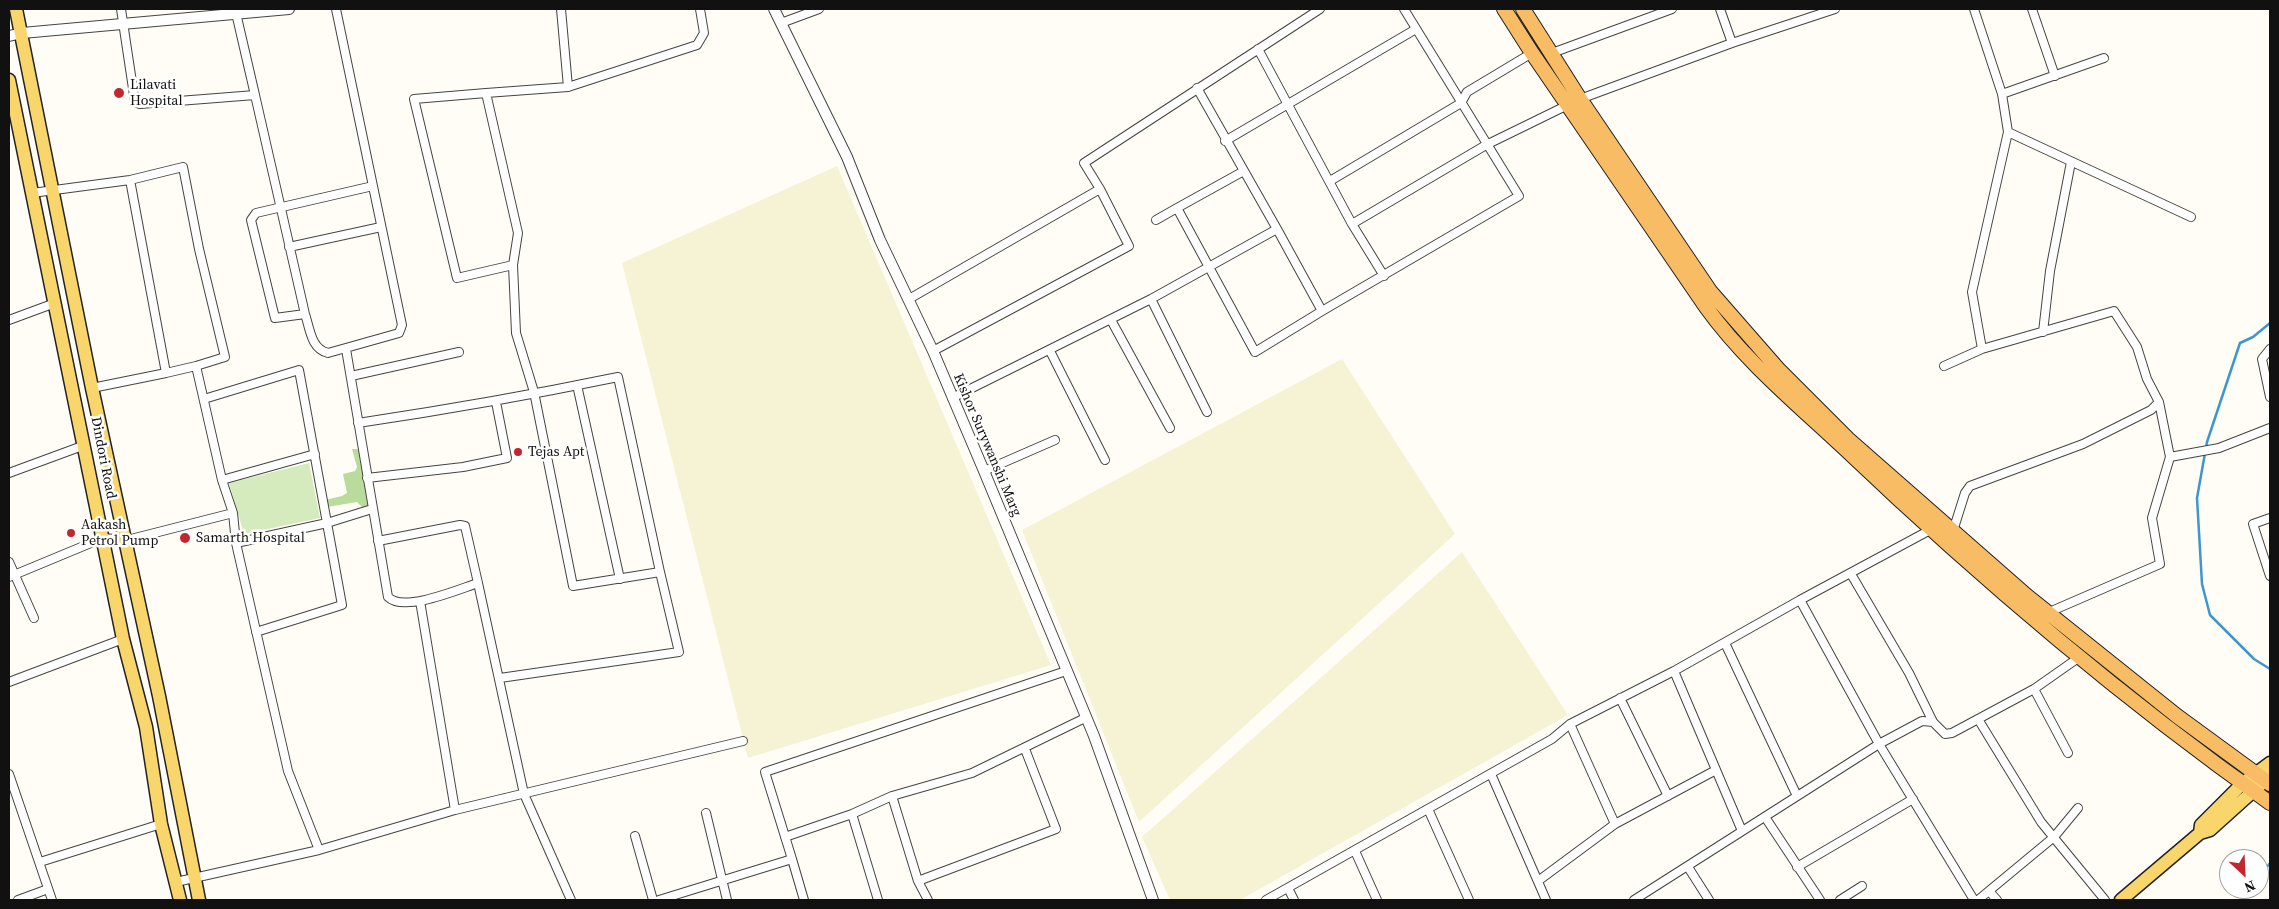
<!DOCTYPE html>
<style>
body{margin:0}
#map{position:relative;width:2279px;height:909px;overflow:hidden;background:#fffdf5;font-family:"Source Serif 4",serif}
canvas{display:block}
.frame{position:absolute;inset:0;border:10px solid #111;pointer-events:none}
.north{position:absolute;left:2219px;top:849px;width:50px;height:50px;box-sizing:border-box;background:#fff;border:1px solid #a0a0a0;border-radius:50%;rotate:155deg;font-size:14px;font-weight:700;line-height:20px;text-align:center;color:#111}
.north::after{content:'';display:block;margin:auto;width:18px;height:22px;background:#c4262e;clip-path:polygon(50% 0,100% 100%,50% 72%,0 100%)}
</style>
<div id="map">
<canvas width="2279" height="909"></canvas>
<div class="frame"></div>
<div class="north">N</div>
</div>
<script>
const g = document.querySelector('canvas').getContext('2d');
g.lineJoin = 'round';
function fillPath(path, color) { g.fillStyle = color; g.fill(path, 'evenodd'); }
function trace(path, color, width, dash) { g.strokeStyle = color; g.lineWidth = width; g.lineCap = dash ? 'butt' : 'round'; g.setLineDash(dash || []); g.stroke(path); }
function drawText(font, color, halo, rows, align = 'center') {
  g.font = font + ' "Source Serif 4",serif'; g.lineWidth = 5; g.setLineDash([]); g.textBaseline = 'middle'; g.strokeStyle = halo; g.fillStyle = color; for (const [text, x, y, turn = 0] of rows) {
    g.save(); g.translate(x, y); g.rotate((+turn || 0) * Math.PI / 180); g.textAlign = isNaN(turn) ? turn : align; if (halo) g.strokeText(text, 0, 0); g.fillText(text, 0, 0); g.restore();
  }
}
fillPath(new Path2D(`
 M837,166L1051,665L748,758L622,263Z
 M1342,359L1455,534L1139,822L1022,530Z
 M1462,552L1568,715L1240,900H1170L1142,837Z`), '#f6f3d4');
fillPath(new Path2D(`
 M309,463L320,518L244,534L229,483Z`), '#d5ebbd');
fillPath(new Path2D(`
 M352,449H361L370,507L364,509L357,502L327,507L325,500L342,496L347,493L343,474L355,471L357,467Z`), '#b9dc9c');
trace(new Path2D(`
 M2270,323L2253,337L2240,343L2207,442L2197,498L2202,584L2210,615L2254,659L2270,669
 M2259,877L2270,863
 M2242,900L2250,895L2251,889`), '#3f96cf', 2.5);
const minor = new Path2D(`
 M121,9L135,102L140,104L255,95L305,314C310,329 311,349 328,353L399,333L402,325L336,9
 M1720,9L1732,43L1835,9
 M1974,9L2002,94L2008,132L1972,292L1982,349
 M2032,9L2055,76
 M236,13L255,95
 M781,23L819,9
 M1258,49L1352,224L1384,276
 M1552,53L1672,9
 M568,87L697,45L704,33L700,9
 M1197,88L1277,229
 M486,93L568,87L561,9
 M2002,94L2104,58
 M2008,132L2191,217
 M1225,141L1416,29
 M130,180L166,373L196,366L222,480L233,513L236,543L288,771L319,850
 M1330,181L1461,103L1467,92L1532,53
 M1100,189L1084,163L1320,9
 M32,193L130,180L183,167L199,249L225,357L196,366
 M1177,208L1242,172
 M1156,220L1177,208L1255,352L1322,311
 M1352,224L1486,145L1580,99L1732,43
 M289,247L381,227
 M909,299L1100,189L1129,246L933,351
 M1151,299L1207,412
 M305,314L275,318L251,220L256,213L373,186
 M9,320L55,303
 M1111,320L1170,428
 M2043,332L2050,271L2071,162
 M346,349L388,597C404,613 459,589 478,583L524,794L571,900
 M2270,349L2262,359L2270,397
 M1050,351L1105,460
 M1944,366L1982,349L2114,311L2137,347L2147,379L2159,402L2151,410L2083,444L1970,486L1965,493L1953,531
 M351,376L459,352
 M577,385L620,579
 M92,388L166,373
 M952,398L1151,299L1277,229L1322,311L1519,196L1404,9
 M204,399L299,370L342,605L256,632
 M358,423C445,410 531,395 618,377L660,572
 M2170,457L2219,448L2270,428
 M984,471L1055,440
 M9,473L85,445
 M367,478L463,467L507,458L496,402
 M222,480L315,454
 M2270,518L2253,524L2270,576
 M1932,529L1800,600L1879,744L1974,900
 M378,541L460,525L465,526L478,583
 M236,543L327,523L372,509
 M9,562L34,618
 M1851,574L1909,673L1933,722
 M9,577L103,538L127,540L233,513
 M420,601L455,810
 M2047,613L2160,564L2152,518L2170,457L2159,402
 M1725,643L1797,796
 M1674,671L1742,831
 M500,678L679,652L660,572L573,586L534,392L516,333L513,265L518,233L486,93L414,99L457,278L513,265
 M9,682L123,639
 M2034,689L2068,753
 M1620,698L1668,796
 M1978,719L2041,822L2105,900
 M1570,724L1615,824
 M9,774L52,900
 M1491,774L1546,900
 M892,796L918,881L1056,829L1025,749
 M1428,809L1469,900
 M706,813L727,900
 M852,814L878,900
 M1765,817L1820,900
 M635,836L653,900
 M785,837L852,814L892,796L972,773L1085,718
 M1355,851L1377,900
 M792,859L804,900
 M40,862L161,824
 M1688,867L1709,900
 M1797,867L1913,799
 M918,881L928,900
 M1538,881L1615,824L1716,770
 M176,882L319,850L455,810L743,741
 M1288,888L1294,900
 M1989,891L1997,900
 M18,900L48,889
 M659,900L792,859L765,772L1066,671
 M1266,900L1552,739L1570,724L1674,671L1800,600
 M1634,900L1879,744L1922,721L1933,722L1945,734L1952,733L2034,689L2081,656
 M1840,900L1862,886
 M1978,900L2054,837L2078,808`);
const tertiary = new Path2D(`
 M774,9L847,157L880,240L933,351L984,471L1094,736L1153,900
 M9,36L22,33L289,9`);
const primary = new Path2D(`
 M16,9L92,388L159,696L199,900
 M9,80L123,639L146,727L161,824L180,900
 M2200,833L2201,825L2243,783L2270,763
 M2121,900L2200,833L2210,830L2270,776`);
const trunk = new Path2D(`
 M1504,9L1532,53L1706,307C1744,360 1796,403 1843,447C1977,575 2119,696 2270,803
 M1523,9L1580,99L1710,291L1779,370L1848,439L2027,596L2177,716L2270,784`);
trace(minor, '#444', 10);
trace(tertiary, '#444', 12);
trace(primary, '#222', 15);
trace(trunk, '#222', 16);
trace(minor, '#fff', 8);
trace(tertiary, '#fff', 10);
trace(primary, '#f9d66b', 12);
trace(trunk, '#f7bc64', 14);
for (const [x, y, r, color] of [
 [119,93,6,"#c4262e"],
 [518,452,5,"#c4262e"],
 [71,533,5,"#c4262e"],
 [185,538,6,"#c4262e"]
]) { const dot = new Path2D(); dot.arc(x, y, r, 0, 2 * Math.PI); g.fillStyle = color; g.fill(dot); trace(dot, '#fff', 2); }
drawText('14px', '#111', '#fff', [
 ["Lilavati",130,85],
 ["Hospital",130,101],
 ["Tejas Apt",528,452],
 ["Aakash",81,525],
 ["Petrol Pump",81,541],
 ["Samarth Hospital",196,538]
], 'left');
drawText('14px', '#111', '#fff', [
 ["Kishor Surywanshi Marg",987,445,67],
 ["Dindori Road",103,458,79]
]);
</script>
